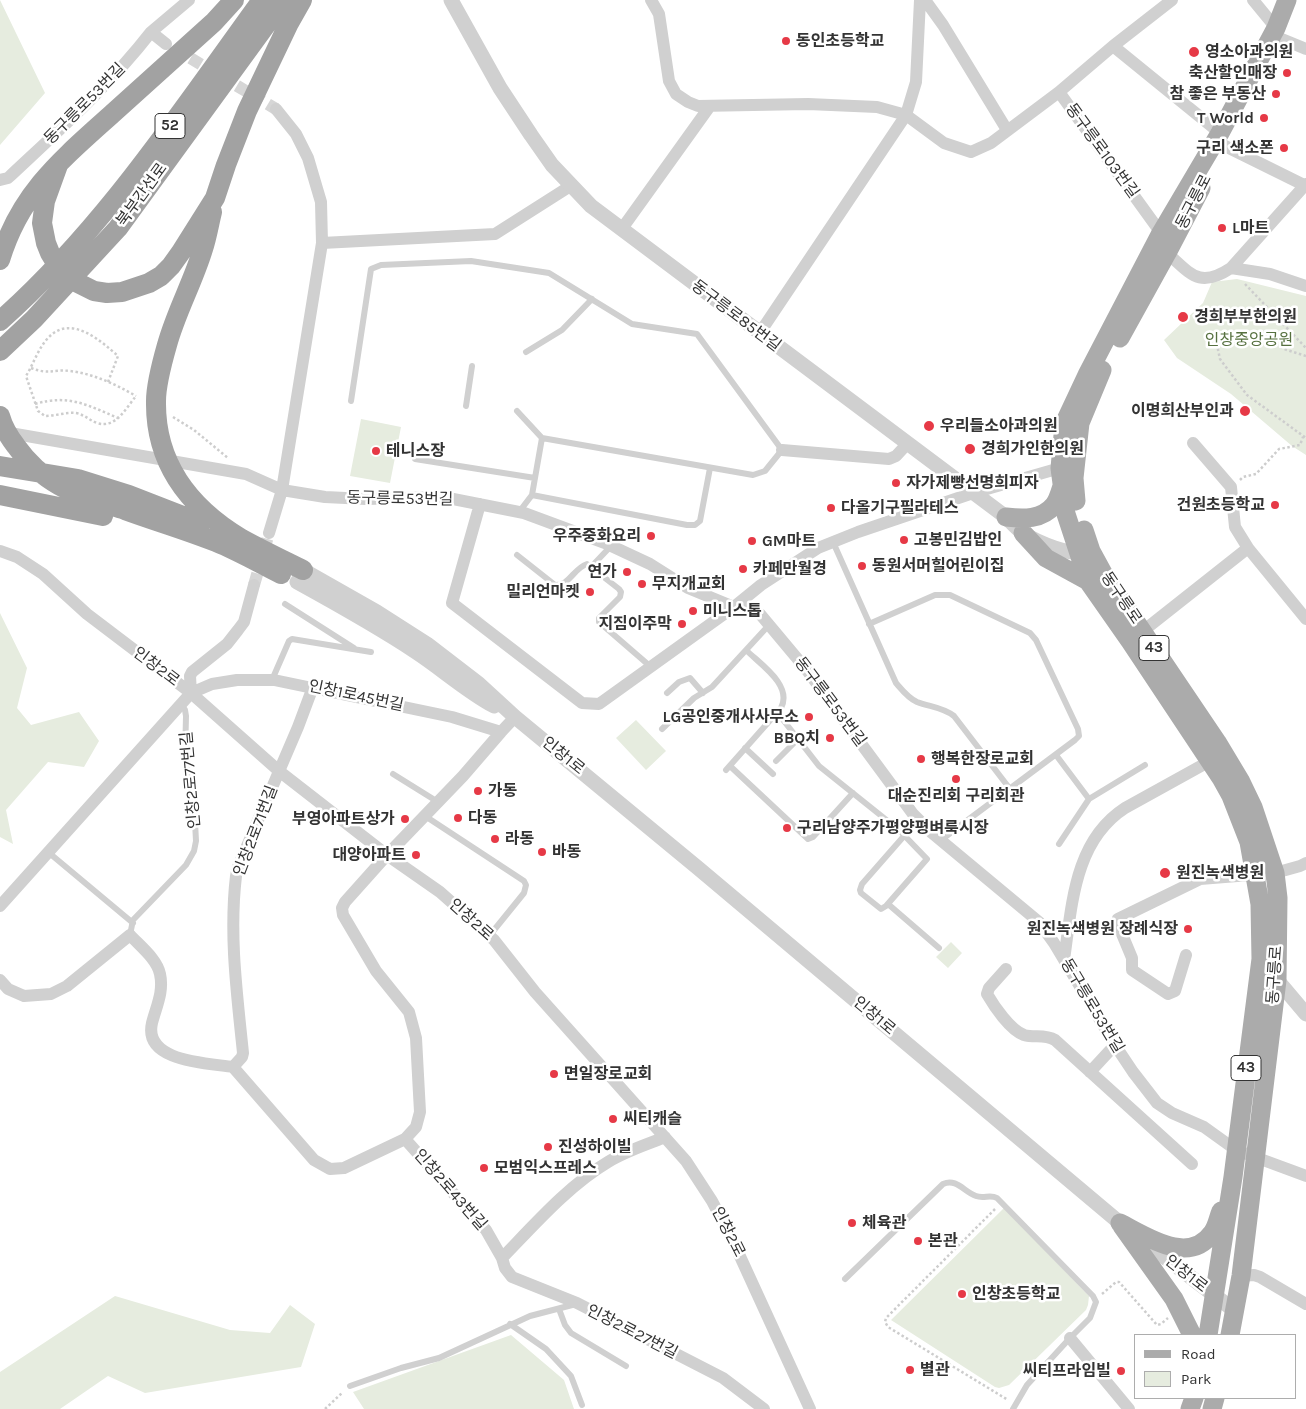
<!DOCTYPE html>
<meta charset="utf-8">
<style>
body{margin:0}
#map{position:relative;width:1306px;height:1409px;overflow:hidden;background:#fff;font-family:Karla,sans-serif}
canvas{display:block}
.legend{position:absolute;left:1134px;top:1334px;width:162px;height:65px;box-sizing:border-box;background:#fff;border:1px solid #adadad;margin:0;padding:6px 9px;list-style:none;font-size:15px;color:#333}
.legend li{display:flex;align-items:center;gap:10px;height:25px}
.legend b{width:25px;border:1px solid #adadad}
</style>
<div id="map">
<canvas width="1306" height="1409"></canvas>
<ul class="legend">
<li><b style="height:6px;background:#ababab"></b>Road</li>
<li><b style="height:14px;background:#e6ecdf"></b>Park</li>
</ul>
</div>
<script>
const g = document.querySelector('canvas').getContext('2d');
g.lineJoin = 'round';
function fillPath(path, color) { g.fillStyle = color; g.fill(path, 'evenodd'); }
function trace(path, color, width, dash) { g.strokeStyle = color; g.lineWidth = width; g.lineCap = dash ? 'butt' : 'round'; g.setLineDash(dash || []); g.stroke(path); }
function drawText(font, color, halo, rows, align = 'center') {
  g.font = font + ' Karla,"Noto Sans KR",sans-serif'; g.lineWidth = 5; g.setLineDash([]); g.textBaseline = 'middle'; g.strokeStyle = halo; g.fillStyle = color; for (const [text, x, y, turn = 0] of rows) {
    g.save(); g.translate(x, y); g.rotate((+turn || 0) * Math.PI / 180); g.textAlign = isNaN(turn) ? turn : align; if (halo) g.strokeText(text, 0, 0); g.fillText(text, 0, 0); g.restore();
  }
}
fillPath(new Path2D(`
 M0,0L45,93L0,145Z
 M1237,279L1306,296V455L1292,446L1231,394L1177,358L1164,340L1203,303L1212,282Z
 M361,419L401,427L390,483L350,476Z
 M0,613L27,668L17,708L31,725L79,712L99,741L84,767L48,762L6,810L13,844L0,837Z
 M636,720L666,751L646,770L616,738Z
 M951,942L962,953L948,968L936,957Z
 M1004,1208L1089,1296L1088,1305L1086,1310L1009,1385L999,1388L995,1387L891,1320Z
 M115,1296L230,1330L270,1333L290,1305L315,1324L301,1367L145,1393L108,1376L60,1409H0V1372Z
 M511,1335L564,1380L574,1409H364L353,1392Z`), '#e6ecdf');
trace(new Path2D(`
 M175,49L276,109
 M254,585L269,533`), '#d6d6d6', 12, [12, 6]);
trace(new Path2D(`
 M1245,284L1306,348
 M1306,356L1284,349L1258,334L1230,331L1222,335L1217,345L1220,359L1247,395L1306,438
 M31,368C49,375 53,369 70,371C94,374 115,384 136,396
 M108,382L118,356C101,341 72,315 50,336C39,346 34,363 26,376L38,411L45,416C55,416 66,412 76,413C85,415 89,420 97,423C116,429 126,408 136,396
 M35,404C69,394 87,405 118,418
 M173,417L194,430L228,458
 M1240,480L1243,477L1256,474L1279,449L1300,445L1303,437
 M995,1209L886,1318L885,1322L888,1327L1008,1400
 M1102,1294L1116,1282H1119L1157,1325L1161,1324L1168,1318
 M325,1409L343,1392`), '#cdcdcd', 2.5, [2.5, 2.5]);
trace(new Path2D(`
 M526,352L562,330L592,299
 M351,401L371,269L381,265L471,261L549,273L632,324L697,334L782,450L765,471L753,475L542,438L517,411
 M466,406L472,366
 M542,438L532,495L687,525H695L700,521L710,468
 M415,459L535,478
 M519,512L532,495
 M833,542L896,683C902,690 908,698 917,702C930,707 942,707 954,716L1010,789
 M517,555L555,585C569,586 574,568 587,564L619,589L621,592L620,597L599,618V622L651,667
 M592,566L611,546
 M285,604L354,648
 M869,624L935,595H950L1030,633L1036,640L1078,729L1079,736L1075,740L941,840
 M272,680L289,641L292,639L371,652
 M667,693L679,682L690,678L703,693
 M777,712L819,766L899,830L927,859L886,906L881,909L861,893L860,890L862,884L904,836
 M662,729L694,698L712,687L769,625
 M745,748L773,774
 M1056,755L1089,799
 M776,761L798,739
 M730,766L808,839L813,837L853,793
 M726,770L781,708C793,685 760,664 746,650
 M393,774L438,802
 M425,816L524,881L526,885L524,893L490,935
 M1059,844L1089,799L1145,765
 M48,852L133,923
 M888,904L939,948
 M130,935L133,920L186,865L194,851L196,841L195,822L185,757L186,716L185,710L181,704
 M845,1279L943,1184C957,1178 964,1192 976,1196C984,1199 990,1194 997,1198L1093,1296L1096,1302L1090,1318L1070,1338L1027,1385L1013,1409
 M559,1309L565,1325L571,1333L626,1366
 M510,1324L546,1349L571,1376L582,1405
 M350,1386L401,1368L439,1358L530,1316L576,1304`), '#d0d0d0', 6);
trace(new Path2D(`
 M651,0L659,14L669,81L676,94L688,102L698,106L808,104L877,107L906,115L759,334
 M920,0L916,82L906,115L944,143L971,152L991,143L1059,92L1161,233
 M925,0L943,25L1007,130
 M1253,0L1276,28
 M151,32L189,0
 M1272,35L1306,49
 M1113,46L1220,133
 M1059,92L1113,46L1172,0
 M1223,145L1306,186
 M0,180L8,178C58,131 109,86 151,32L166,44
 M621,230L710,106
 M322,243L495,234L572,185
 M1167,253C1191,274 1199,289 1231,268L1306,184
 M1231,268L1270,274L1306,286
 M4,432L246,474L282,490L325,497L366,499L443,497L524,513L605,543L650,564L688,588L734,607L760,614L806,669L913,814L932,833L1039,922L1054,943L1115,1045L1133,1072L1157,1103L1172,1113L1204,1127L1236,1150L1306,1176
 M1193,443L1231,487L1235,527L1248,548
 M782,450L889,459L896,456L908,443
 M480,504L452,603L582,703L599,704L734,607L761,585L818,548L858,532L973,493L1060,468
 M269,533L282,490L322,243L321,202L308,158L296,134L276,109
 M0,551L17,557L43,574L87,614L191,693L279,771L387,855L440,892L494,940L535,992L686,1161L712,1201L733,1241L810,1409
 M1143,631L1248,548L1306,619
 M191,693L190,676L192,672L227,644L238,630L244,622L254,585
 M0,906L191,693L212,684L237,680H274L452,717L501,732L515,717
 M1186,955L1175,991L1168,994L1132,970V958L1122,934L1118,919L1200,879L1275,873L1300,866L1306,863
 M1064,960C1072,905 1074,841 1125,808L1210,761
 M1006,969L989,988L987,994C994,1006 1010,1030 1024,1035C1034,1038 1045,1034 1055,1040L1192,1164
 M0,980L8,989L24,996L51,994L67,986L130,935C140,946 157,959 160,974C164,992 156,1007 152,1023C143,1062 208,1063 233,1067
 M233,1067L314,1160L330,1169L344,1168L405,1139L486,1230L502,1258L505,1268L512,1277L577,1303L723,1378L764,1409
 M233,1067L242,1057L243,1053C237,994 229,935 236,876L238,867L298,727L313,687
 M1090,1072L1115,1045
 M405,1139L416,1127L420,1112L416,1038L409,1012L376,971L343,915L342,908L345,902L387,855L463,776L501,732
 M502,1258C534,1225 569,1185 608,1162C626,1151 646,1145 665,1137
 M1241,1276L1254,1275L1260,1277L1306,1304
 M1070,1338L1129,1409`), '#d0d0d0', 12);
trace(new Path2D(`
 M451,0L500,88L531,135L552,165L591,206L1006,517C1011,522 1017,529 1023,533C1038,543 1070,556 1087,552
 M303,570L377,612L427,644L479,684L515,717L698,868L1120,1223L1235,1311
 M297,582C337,604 377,626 416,652C442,669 466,691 494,706
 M1273,975L1306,1014`), '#d0d0d0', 15);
trace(new Path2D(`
 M1120,338L1167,253L1201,188
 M1076,501L1074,478L1080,423L1102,370
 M1006,517C1023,519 1042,520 1054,505C1058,500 1060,492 1062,486
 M1084,530L1091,551L1103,573L1217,742L1241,782L1253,807L1275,873L1278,898L1277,980L1241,1276L1230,1335
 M1023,533L1046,558L1088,581
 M1120,1223C1146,1236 1189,1266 1212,1233C1217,1227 1218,1218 1221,1211
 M1122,1226L1174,1299L1192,1335
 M1208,1335L1233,1177L1261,959L1260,904L1249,842L1231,796L1221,778L1130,641L1088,581L1066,514L1060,468L1064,424L1087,375L1161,233L1220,133L1276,28L1287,0
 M1190,1409L1194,1398
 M1212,1409L1215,1398`), '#ababab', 19);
trace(new Path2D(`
 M58,165L45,201L42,223L46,243L50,253L64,276L94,291L107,293L122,292L149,283L161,276L171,266L181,252L215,198L226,165L247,111L289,23L302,0
 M212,212C209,224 207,237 203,249C193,282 176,312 167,345C163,359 156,387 156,401C155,464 190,508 242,539C262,550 283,560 303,570
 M0,260C20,193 62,159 112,114C146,83 180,53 214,22L234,0
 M0,321C104,229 181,111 262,0
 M0,351L34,319L118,228L284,0
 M0,416C3,427 9,437 16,446C46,488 79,495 125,510C155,521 186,530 216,542C238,551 259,563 281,574
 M0,466L78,479L129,495L201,523
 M0,495L103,516`), '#a2a2a2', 20);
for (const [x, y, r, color] of [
 [786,41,5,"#e63946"],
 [1194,52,6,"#e63946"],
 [1287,73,5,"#e63946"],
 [1276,94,5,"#e63946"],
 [1264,118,5,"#e63946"],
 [1284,148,5,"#e63946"],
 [1222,228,5,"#e63946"],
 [1183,317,6,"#e63946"],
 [1245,411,6,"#e63946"],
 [929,426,6,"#e63946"],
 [970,449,6,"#e63946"],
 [376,451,5,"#e63946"],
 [896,483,5,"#e63946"],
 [1275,505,5,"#e63946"],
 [831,508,5,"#e63946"],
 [651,536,5,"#e63946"],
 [904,540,5,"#e63946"],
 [752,541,5,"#e63946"],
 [862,566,5,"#e63946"],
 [743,569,5,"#e63946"],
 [627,572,5,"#e63946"],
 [642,584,5,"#e63946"],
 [590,592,5,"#e63946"],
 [693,611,5,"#e63946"],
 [682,624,5,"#e63946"],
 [809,717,5,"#e63946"],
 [830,738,5,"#e63946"],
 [921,759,5,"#e63946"],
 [956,779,5,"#e63946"],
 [478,791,5,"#e63946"],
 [458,818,5,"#e63946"],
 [405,819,5,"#e63946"],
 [787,828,5,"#e63946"],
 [495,839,5,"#e63946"],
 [542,852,5,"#e63946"],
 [416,855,5,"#e63946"],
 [1165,873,6,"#e63946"],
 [1188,929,5,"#e63946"],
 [554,1074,5,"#e63946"],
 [613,1119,5,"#e63946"],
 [548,1147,5,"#e63946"],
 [484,1168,5,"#e63946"],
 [852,1223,5,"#e63946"],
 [918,1241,5,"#e63946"],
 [962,1294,5,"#e63946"],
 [910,1370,5,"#e63946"],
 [1121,1371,5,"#e63946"]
]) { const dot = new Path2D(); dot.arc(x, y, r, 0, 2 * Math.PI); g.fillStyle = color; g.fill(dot); trace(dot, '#fff', 2); }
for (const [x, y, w] of [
 [170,126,30],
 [1154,648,30],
 [1246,1068,30]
]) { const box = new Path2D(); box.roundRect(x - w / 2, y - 12.5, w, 25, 4); g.fillStyle = '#fff'; g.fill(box); trace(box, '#333', 1); }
drawText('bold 15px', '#333', null, [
 ["52",170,126],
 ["43",1154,648],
 ["43",1246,1068]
]);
drawText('bold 16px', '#333', '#fff', [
 ["동인초등학교",796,41],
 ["영소아과의원",1205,52],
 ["축산할인매장",1277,73,"right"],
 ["참 좋은 부동산",1266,94,"right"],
 ["T World",1254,118,"right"],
 ["구리 색소폰",1274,148,"right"],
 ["L마트",1232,228],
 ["경희부부한의원",1194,317],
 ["이명희산부인과",1234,411,"right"],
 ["우리들소아과의원",940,426],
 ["경희가인한의원",981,449],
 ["테니스장",386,451],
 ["자가제빵선명희피자",906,483],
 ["건원초등학교",1265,505,"right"],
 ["다올기구필라테스",841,508],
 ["우주중화요리",641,536,"right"],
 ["고봉민김밥인",914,540],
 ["GM마트",762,541],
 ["동원서머힐어린이집",872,566],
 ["카페만월경",753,569],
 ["연가",617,572,"right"],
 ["무지개교회",652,584],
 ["밀리언마켓",580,592,"right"],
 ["미니스톱",703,611],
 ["지짐이주막",672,624,"right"],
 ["LG공인중개사사무소",799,717,"right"],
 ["BBQ치",820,738,"right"],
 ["행복한장로교회",931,759],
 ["가동",488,791],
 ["대순진리회 구리회관",956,796,"center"],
 ["다동",468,818],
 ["부영아파트상가",395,819,"right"],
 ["구리남양주가평양평벼룩시장",797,828],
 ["라동",505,839],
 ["바동",552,852],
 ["대양아파트",406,855,"right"],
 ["원진녹색병원",1176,873],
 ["원진녹색병원 장례식장",1178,929,"right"],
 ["면일장로교회",564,1074],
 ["씨티캐슬",623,1119],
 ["진성하이빌",558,1147],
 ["모범익스프레스",494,1168],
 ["체육관",862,1223],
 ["본관",928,1241],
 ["인창초등학교",972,1294],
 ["별관",920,1370],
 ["씨티프라임빌",1111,1371,"right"]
], 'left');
drawText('16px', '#333', '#fff', [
 ["동구릉로53번길",85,104,-45],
 ["동구릉로103번길",1102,151,54],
 ["북부간선로",142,195,-54],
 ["동구릉로",1194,202,-63],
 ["동구릉로85번길",736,316,37],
 ["동구릉로53번길",400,499,1],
 ["동구릉로",1121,598,56],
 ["인창2로",156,667,37],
 ["인창1로45번길",356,696,12],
 ["동구릉로53번길",830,702,53],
 ["인창1로",563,756,39],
 ["인창2로77번길",191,780,-95],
 ["인창2로71번길",256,831,-69],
 ["인창2로",471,920,42],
 ["동구릉로",1275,975,-86],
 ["동구릉로53번길",1092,1006,59],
 ["인창1로",874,1016,40],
 ["인창2로43번길",450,1190,49],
 ["인창2로",728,1232,63],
 ["인창1로",1186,1274,38],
 ["인창2로27번길",632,1332,27]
]);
drawText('16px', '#56703f', '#fff', [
 ["인창중앙공원",1249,340]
]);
</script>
